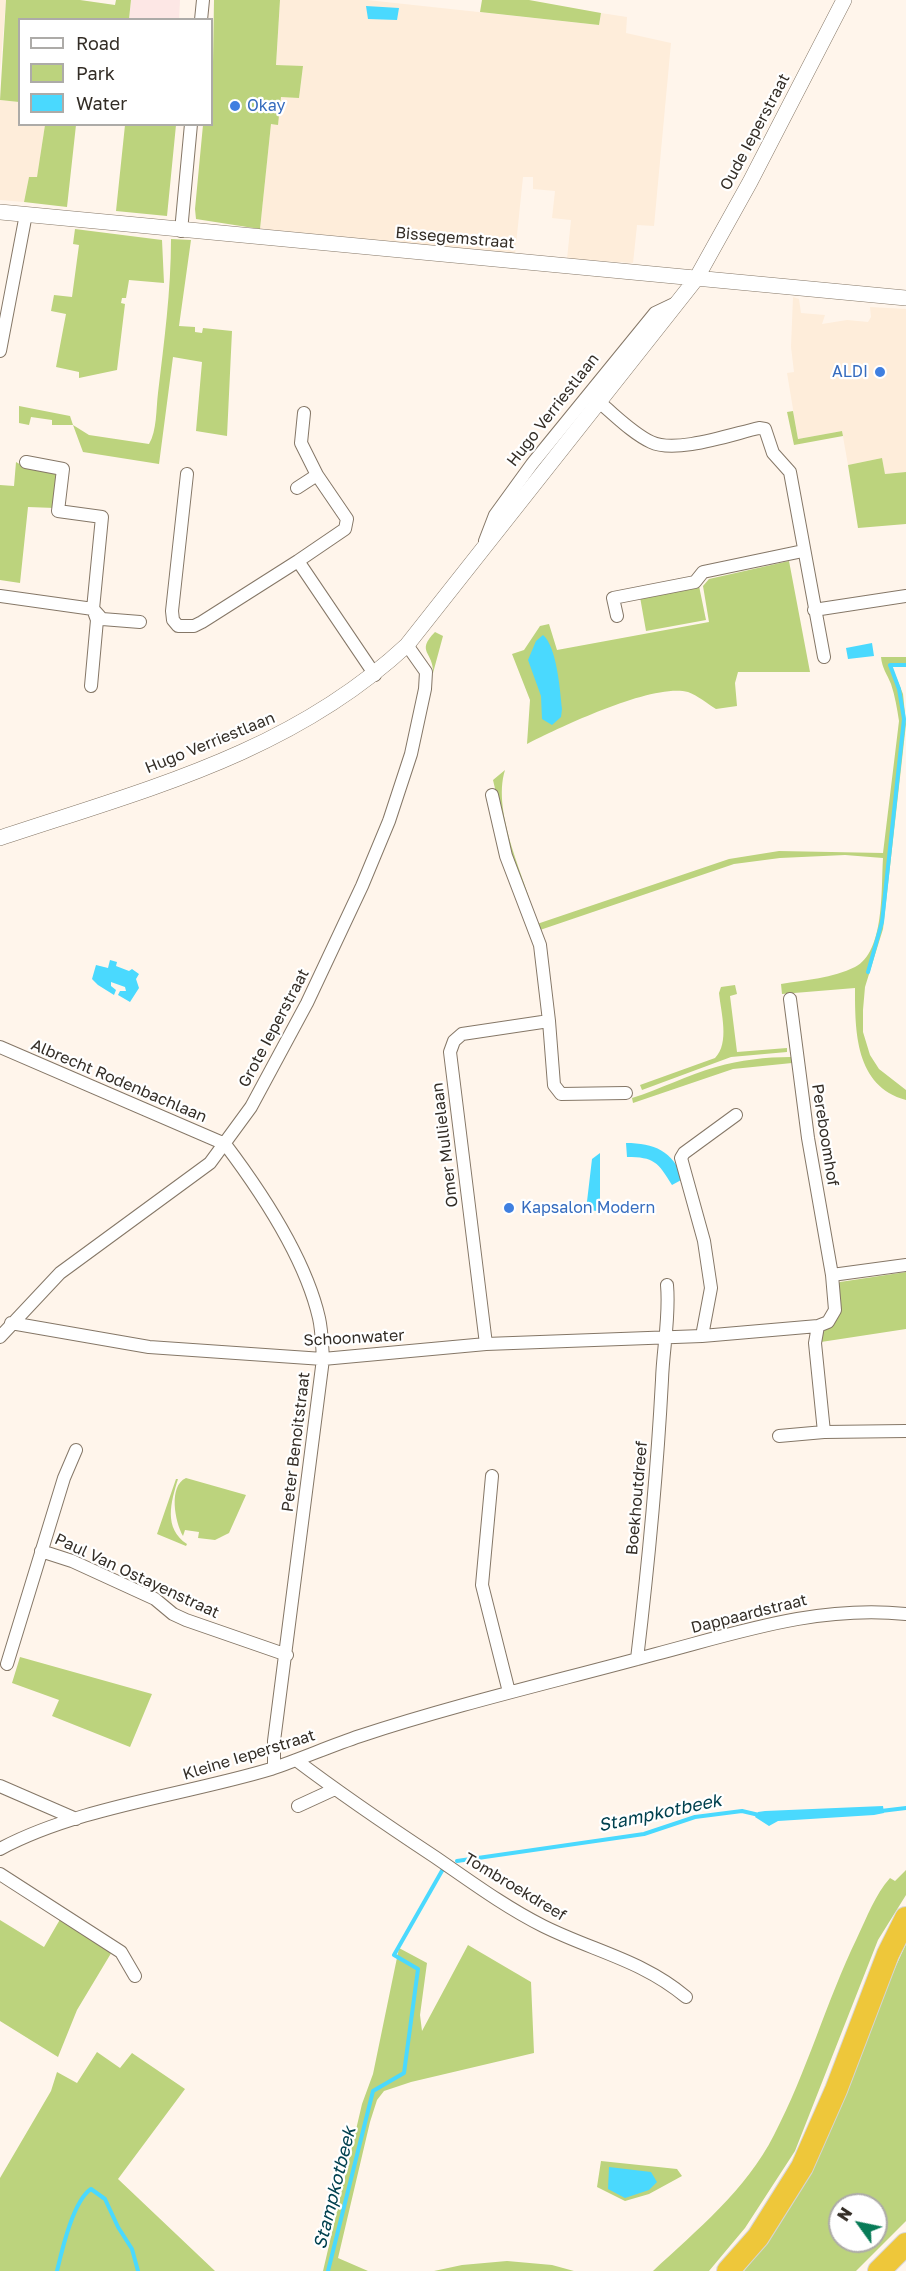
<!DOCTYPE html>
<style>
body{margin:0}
#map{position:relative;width:906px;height:2271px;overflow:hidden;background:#fff5eb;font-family:"Golos Text",sans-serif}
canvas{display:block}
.legend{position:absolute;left:18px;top:18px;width:195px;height:108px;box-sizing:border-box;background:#fff;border:2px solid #adaba8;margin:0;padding:8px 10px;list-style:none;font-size:18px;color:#332d26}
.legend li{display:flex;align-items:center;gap:12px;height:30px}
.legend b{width:30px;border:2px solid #adaba8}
.north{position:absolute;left:828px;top:2193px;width:60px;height:60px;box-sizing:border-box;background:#fff;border:2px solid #adaba8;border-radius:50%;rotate:303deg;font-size:16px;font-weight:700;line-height:24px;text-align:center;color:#332d26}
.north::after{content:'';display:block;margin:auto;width:21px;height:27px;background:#077b57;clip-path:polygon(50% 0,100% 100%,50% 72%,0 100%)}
</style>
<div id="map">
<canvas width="906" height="2271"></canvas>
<ul class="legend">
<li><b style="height:8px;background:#fff"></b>Road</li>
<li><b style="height:16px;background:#bcd37d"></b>Park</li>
<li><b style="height:16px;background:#4ad9fe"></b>Water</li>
</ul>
<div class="north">N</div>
</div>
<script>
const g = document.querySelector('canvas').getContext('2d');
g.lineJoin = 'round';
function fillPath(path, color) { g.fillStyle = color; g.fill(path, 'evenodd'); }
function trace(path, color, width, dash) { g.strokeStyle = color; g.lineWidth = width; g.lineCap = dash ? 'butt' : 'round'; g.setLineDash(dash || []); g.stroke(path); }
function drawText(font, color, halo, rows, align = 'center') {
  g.font = font + ' "Golos Text",sans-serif'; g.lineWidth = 4.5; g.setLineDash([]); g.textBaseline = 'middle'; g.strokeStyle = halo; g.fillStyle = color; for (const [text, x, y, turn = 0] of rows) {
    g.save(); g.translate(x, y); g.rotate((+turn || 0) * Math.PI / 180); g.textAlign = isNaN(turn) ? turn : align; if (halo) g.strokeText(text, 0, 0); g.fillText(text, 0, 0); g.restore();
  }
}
fillPath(new Path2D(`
 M0,0H6L0,71Z
 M280,0H367L599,25L601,13L627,17L626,33L671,43L654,226L637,225L633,263L567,259L571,220L552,218L555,191L533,189V177H523L515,254L260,229L271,124H278L281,96L299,98L303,67L276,65Z
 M0,100L19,102L20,124L45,125L37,178L29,177L24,202L0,200Z
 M793,297L799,299L801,313L825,315L822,324L847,320L868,322L871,317L870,307L906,309V472L885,474L882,458L848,465L842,431L798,439L787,373L794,372L791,347Z`), '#feedda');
fillPath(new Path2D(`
 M131,0H180L179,19L129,20Z`), '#fde7e5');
fillPath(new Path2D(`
 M6,0H80L115,5L116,0H131L129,19L20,20L19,102L0,100Z
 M214,0H280L276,65L303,66L299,98L281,97L278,125L271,124L260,229L196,219L195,209L203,125L212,124Z
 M482,0H529L601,13L599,25L480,12Z
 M45,125H76L67,207L24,202L29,177H37Z
 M125,125H176L167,216L116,211Z
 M75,229L162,240L164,283L129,280L126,298H122L121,303L125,304L117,370L79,378V372L56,367L66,314L51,311L54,295L72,297L79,245L73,244Z
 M171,239L191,240L179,326L195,327V332L202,333L203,328L232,331L227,436L196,431L202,362L173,357L159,464L83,452L73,425H52V420L31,417L29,425L19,423V406L70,416L73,425L89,435L149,444C157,431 156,409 158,393C164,342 171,291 171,239Z
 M793,411L798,439L842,431L843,436L794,445L787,412Z
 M882,458L885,474L906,472V524L858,528L848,465Z
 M16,462L23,466L60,472L55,508L28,507L20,583L0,580V485L14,486Z
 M789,561L810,672H738L735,683L737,706L716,709C708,704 697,695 688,692C652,683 561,727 527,744L530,700L512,654L524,650L540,626L549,624L557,650L709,622L703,586L709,579Z
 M699,586L706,620L646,631L640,597Z
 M435,632L443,636L433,673C434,652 415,652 435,632Z
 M881,657H906V667H892L903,694L906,724L883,929L865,987L863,1010V1032L870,1055L879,1069L906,1090V1100C855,1086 855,1031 855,988L782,994L781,984C805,980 833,978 855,967C885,952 881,888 883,858L845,855L780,858L734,864L540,930L514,870L493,780L505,770C491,814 527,881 537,924L729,859L779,851L883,853L899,721C897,708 895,696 891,684C887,674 882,668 881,657Z
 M735,985L737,994L730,996L737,1052L787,1048V1052L731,1057L642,1090L640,1085L715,1058C730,1043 721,1013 719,993L721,987Z
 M791,1057L792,1063L733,1069L633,1103L632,1098C661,1089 687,1075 716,1067C740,1060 766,1057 791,1057Z
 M906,1272V1329L821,1342L822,1333L834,1322L837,1286L840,1282Z
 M186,1478L246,1495L229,1533L215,1540L198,1538L199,1532L185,1530L183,1536C175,1522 168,1486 186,1478Z
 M176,1479H178C171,1502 163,1528 187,1544L186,1546L157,1534Z
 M20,1657L152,1694L130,1747L52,1716L59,1700L12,1683Z
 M906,1870V1895L878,1940L795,2151L745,2228L709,2271H653C697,2230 746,2190 774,2135C807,2072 826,2002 857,1938C867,1917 875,1895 890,1878L895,1881Z
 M62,1916L113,1950L77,2010L58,2057L0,2021V1920L44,1947Z
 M906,1944V2221L856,2271H744C830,2169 851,2061 906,1944ZM840,2205H876V2241H840Z
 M468,1945L531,1982L534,2053L411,2082L384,2091L377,2100L370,2122L338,2258L368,2271H323L362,2104L373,2074L399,1948L427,1963L420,2015L422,2031Z
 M97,2052L120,2068L132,2053L185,2089L118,2179L215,2271H0V2178L51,2091L57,2072L77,2083Z
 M601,2161L677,2169L682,2176L649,2194L625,2201L597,2187Z
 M507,2261L552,2265L574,2271H434L462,2265Z`), '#bcd37d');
fillPath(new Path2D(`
 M366,6L399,8L397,20L368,19Z
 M543,635C557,647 560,690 562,709L561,717L552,725L542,719L541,696L528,660L536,641Z
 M872,643L874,656L848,659L846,648Z
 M110,960L117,962L116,966L129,971L132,969L139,974L136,979L139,988L130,1002L118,995L120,991H126L125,987L111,982V986L116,990L114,995L98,985L92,979L96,965L108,968Z
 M626,1143C654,1143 673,1151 683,1179L672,1185C658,1162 654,1157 627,1157Z
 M600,1153V1205L597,1211L586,1210L592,1159Z
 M883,1806L884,1813L874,1815L778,1821L769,1826L755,1817L758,1812L765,1811Z
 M609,2167L651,2172L657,2182L649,2190L625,2198L608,2189Z`), '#4ad9fe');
trace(new Path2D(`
 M868,972L882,922L904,719L899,689L890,665H906
 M881,1811L906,1808
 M457,1861L644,1834L695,1817L742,1811L759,1815
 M57,2271C62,2250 73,2201 91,2189L105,2199L118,2227L132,2249L138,2271
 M328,2271L373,2091L404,2073L418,1969L394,1955L443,1869`), '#4ad9fe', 4);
const minor = new Path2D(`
 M201,20L203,0
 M181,231L191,124
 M0,351L26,214
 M599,402C615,415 632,433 651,442C676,454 732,434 759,428L765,429L773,453L790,472L824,657
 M304,413L301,443L317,475
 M26,462L63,469L58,511L102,517L93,609L97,620L91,686
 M187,474L172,611L173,620L178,626H194L202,622L298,561L375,675
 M297,488L317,475L347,519L345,529L298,561
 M485,541L495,515L532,464L655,313L676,303
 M0,596L93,609
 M94,610L102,619L140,622
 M814,610L906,596
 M617,616L613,598L695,582L703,572L803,551
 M492,795L506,856L540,945L549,1021
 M0,1047L225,1144
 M225,1144C262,1193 305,1257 319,1318C322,1331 322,1346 323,1359L274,1741V1768
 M832,1275L906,1265
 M11,1323L149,1347L323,1359L486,1344L702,1336L818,1326L828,1322L835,1310L832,1275L808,1138L790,999
 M818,1326L815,1343L824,1432L906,1431
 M702,1336L711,1288L704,1241L681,1158L684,1153L736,1115
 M0,1337L60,1273L210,1163L251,1107L307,1003L362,886L389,821L411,754L425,689L426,672L407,645
 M486,1344L450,1052L454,1041L462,1034L549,1021L554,1085L561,1094L626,1093
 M779,1436L824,1432
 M492,1476L482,1585L509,1692
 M41,1551L72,1561L155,1599L173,1614L186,1620L287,1655
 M637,1659C648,1567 657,1474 662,1380C663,1348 670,1317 667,1285
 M7,1664L64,1478L76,1450
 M296,1760C341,1794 388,1826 435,1857C470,1881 505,1907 543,1926C593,1951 642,1960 686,1997
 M0,1786L76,1819
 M298,1806L335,1789
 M0,1849C78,1807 185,1795 271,1769C301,1759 330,1746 360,1736C457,1704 557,1681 656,1654C740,1632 818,1605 906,1614
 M0,1874L121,1952L135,1976`);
const tertiary = new Path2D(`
 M0,212L906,298
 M0,838C147,789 291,753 407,645L696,279L750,182L844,0`);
const motorway = new Path2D(`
 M728,2271L758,2237L802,2167L836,2090L888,1954L906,1918
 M879,2271L906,2244`);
trace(minor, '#857767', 14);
trace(tertiary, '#857767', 16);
trace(motorway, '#d6d5d4', 24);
trace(minor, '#fff', 12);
trace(tertiary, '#fff', 15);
trace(motorway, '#eec73a', 22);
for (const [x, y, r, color] of [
 [235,106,6,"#3f7fe0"],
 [880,372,6,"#3f7fe0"],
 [509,1208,6,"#3f7fe0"]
]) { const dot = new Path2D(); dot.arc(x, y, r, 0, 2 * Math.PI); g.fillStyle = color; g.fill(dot); trace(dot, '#fff', 2); }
drawText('16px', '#366cbe', '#fff', [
 ["Okay",247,106],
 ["ALDI",868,372,"right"],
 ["Kapsalon Modern",521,1208]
], 'left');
drawText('16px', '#332d26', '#fff', [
 ["Oude Ieperstraat",755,132,-62],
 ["Bissegemstraat",455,238,5],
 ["Hugo Verriestlaan",553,410,-52],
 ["Hugo Verriestlaan",210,743,-22],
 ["Grote Ieperstraat",274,1028,-62],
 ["Albrecht Rodenbachlaan",119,1081,23],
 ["Pereboomhof",825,1135,81],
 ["Omer Mullielaan",445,1145,-97],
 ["Schoonwater",354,1338,-3],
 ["Peter Benoitstraat",296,1442,-83],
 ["Boekhoutdreef",637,1498,-85],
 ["Paul Van Ostayenstraat",137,1576,25],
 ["Dappaardstraat",749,1614,-14],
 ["Kleine Ieperstraat",249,1755,-17],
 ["Tombroekdreef",515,1887,31]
]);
drawText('italic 18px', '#00414f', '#fff', [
 ["Stampkotbeek",660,1813,-12],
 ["Stampkotbeek",335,2188,-76]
]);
</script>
